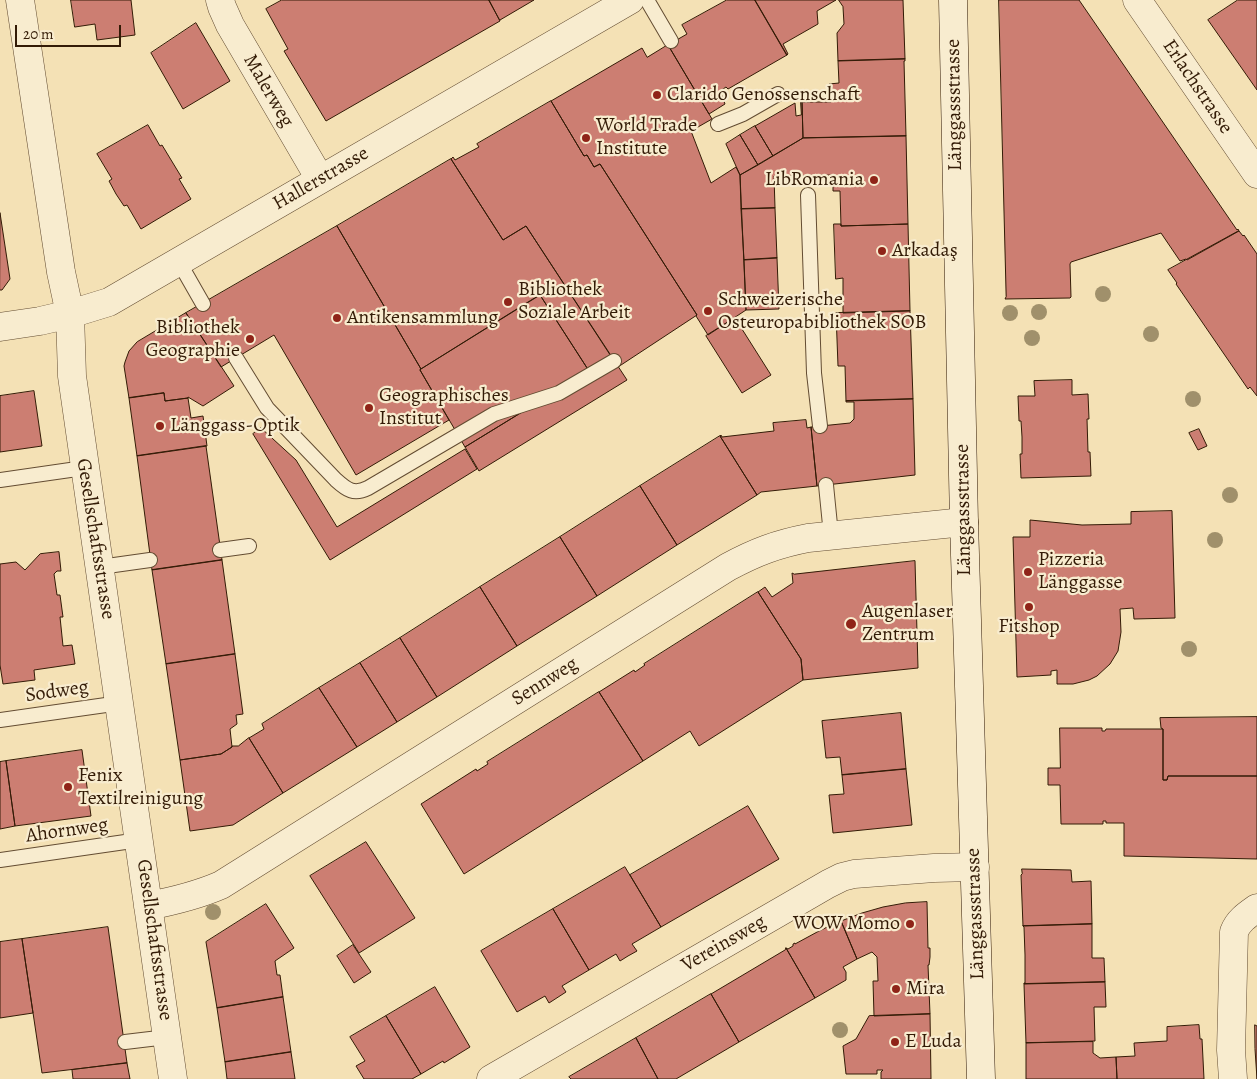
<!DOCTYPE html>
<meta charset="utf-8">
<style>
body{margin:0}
#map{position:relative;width:1257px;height:1079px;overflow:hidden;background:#f4e1b5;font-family:Alegreya,serif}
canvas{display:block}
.scale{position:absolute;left:15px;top:25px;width:106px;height:22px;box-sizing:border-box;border:2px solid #331b06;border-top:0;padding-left:6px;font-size:15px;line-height:18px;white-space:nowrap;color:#331b06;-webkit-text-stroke:4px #f8eccf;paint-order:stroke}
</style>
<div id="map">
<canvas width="1257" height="1079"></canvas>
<div class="scale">20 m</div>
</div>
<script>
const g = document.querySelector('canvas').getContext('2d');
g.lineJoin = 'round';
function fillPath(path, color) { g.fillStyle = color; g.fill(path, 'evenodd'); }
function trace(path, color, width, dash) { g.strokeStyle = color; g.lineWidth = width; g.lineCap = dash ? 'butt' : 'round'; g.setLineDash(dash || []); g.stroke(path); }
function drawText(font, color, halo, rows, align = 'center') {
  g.font = font + ' Alegreya,serif'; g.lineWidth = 4.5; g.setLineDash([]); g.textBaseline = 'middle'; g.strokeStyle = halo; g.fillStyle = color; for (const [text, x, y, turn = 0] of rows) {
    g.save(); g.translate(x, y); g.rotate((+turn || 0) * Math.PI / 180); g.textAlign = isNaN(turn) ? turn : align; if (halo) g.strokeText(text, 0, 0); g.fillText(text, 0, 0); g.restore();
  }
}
const building = new Path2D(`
 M71,0H131L135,35L97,40L95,24L75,27Z
 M282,0H489L500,21L326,121L284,51L288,49L266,9Z
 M489,0H534L500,20Z
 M727,0H755L787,55L728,89L726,87L720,91L725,104L709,114L668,45L687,34L682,25Z
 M755,0H836L817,11L818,24L783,44L788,54L787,55Z
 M839,0H903L905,59L838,61L837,33L844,24L843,7Z
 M999,0H1079L1237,230L1238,229L1239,231L1187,260L1186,259L1180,261L1161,233L1071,262L1070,264L1071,297L1070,298L1005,299L1006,297Z
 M1238,0H1257V90L1208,20Z
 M196,23L230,81L183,109L151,53Z
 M668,45L712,119L691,131L711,183L736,167L740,175L746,310L708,335L696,316L697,315L600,164L594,167L587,155L584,156L551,101L642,48L647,57Z
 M905,59V61H904L906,136L803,138L802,102H831L829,84L839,83L838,61Z
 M551,101L584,156L587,155L594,167L600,164L697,315L618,367L526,226L503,240L451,159L453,157L455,160L479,147L477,144Z
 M801,102H802L803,138L773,156L755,126L795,103L796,116L801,115Z
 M148,125L160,146L162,145L182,178L179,179L191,199L141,229L127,205L124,206L116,194L109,181L112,179L97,154Z
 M755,126L773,156L758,165L740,135Z
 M740,135L758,165L740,175L726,144Z
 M906,136L908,224L841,226L840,191H833V175L774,176L775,208L741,209L740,175L803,138Z
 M451,159L503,240L526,226L627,380L479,471L465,447L589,371L540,295L421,369L337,226Z
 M775,208L777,258L744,260L741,209Z
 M0,213L10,279L2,290H0Z
 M834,224H841V226L908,224L910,311L843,313V278L836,279Z
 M337,226L421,369L420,370L449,420L356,475L274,335L221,367L186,313Z
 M1239,231L1243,236L1244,235L1257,254V396L1250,387L1248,389L1176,284L1177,283L1168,270Z
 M777,258L779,309L746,310L744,260Z
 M540,295L589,371L465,447L420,370Z
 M910,311L913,399L846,401L845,366H838L836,313Z
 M186,313L234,386L203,406L188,397V398L165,401L164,393L129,398L124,366L125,362L129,351L137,342Z
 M735,318L771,375L742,393L706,336Z
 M1072,380V395L1088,394L1089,419H1087L1088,452H1090L1091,476L1021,478L1020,454H1022V437L1021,421H1019L1018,396H1035L1034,381Z
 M34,391L42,446L0,452V396Z
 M164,393L165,401L188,398L191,418L203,416L207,446L137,456L129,398Z
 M913,399L915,475L817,486L811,427L850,423L854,419V402H846V401Z
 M806,420L807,428L811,427L817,486L761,492L757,495L720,436L721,435L722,437L774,431L773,423Z
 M261,428L296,460L337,527L465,449L477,469L330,560L253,434Z
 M1199,429L1207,446L1198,450L1189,433Z
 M720,436L757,495L677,545L640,486Z
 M206,446L222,560L152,570L137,456Z
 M640,486L677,545L597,596L560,537Z
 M1172,511L1175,618L1134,619L1133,608L1120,609L1121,632L1118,651L1110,664L1097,676L1089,680L1073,684H1057V670L1051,671V675L1017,677L1013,537H1030V520L1082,525L1131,524V512Z
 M560,537L597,596L517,646L480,587Z
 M59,552L61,571H57L54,574L57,595H60L63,617H60L63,646L72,645L75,664L34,670L35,680L3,684L0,665V564L16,562L25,570L40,554Z
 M222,560L235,654L166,664L152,570Z
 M915,561L918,668L803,680L801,659L758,592L765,587L772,597L793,583L792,573L794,574Z
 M480,587L517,646L437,697L400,638Z
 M758,592L801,659L803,680L699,746L690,731L643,761L599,692L634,670L635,672L645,665L644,664Z
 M400,638L437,697L397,722L360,663Z
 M235,654L243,714L236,715L237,724L230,729L232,747L221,754L180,760L166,664Z
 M360,663L397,722L357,747L319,688Z
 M319,688L357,747L283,793L249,738L264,729L262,724Z
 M599,692L643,761L464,874L421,804L476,769L477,771L488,764L487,762Z
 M901,713L906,769L842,775L840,757L826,758L822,721Z
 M1257,717V776H1168L1167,780H1163V729L1161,728L1160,718Z
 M1060,728H1102V731H1105L1106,729H1163V780H1167L1168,776H1257V859L1124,856V823H1106V821H1103V824H1061L1060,785H1048V768H1060Z
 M249,738L283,793L233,825L190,831L180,760L221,754L232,747V746H238Z
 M82,750L91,816L15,826L6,761Z
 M6,761L15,826L0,829V762Z
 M906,769L912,825L833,833L829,795L844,794L842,775Z
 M748,806L779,859L661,927L630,875Z
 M366,842L415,918L359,953L310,876Z
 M625,867L661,927L632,944L637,951L628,956L620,961L616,954L589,970L553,909Z
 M1022,869L1071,870L1072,882L1091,881L1092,924L1023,926L1021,875L1022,874Z
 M927,902L928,948H930V957L929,965H928L930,1014L874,1016L873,981H878L877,957L872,952L857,959L841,921L862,913L883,907L905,903Z
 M266,904L294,948L275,961L277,975H280L283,997L217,1008L206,942Z
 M553,909L589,970L562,986L566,992L549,1003L545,996L517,1012L481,951Z
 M841,921L857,959L843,967L846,972V980L815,998L786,948L788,949L793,946V944L795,943V944L819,931Z
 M1092,924V958H1104L1105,982L1024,984V983H1025V955L1024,927L1023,926Z
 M108,927L127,1063L42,1073L22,939Z
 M22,939L33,1013L0,1018V942Z
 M353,945L371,972L354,983L337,956Z
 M786,948L815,998L739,1042L711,994L785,950Z
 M1105,982L1106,1007H1094L1095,1041L1026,1043L1024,984Z
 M435,987L470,1047L444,1063L443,1061L421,1074L386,1016Z
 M711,994L739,1042L676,1079H658L636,1038Z
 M283,997L291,1052L225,1062L217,1008Z
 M930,1014L931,1079H881V1072L883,1070H877V1074H846L843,1046L856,1039L869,1016Z
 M386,1016L421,1074L412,1079H364L356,1066L365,1061L350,1037Z
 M1199,1025L1200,1039H1202L1204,1079H1117L1116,1057L1135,1056L1134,1043L1167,1041V1027Z
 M1255,1025L1257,1026V1079L1255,1049Z
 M636,1038L658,1079H571L569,1077Z
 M1093,1042V1053L1100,1058L1116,1057L1117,1079H1026V1043Z
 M291,1052L295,1079H227L225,1062Z
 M127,1063L130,1079H73L72,1070Z`);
fillPath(building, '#cc7e72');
trace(building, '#331b06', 1);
const service = new Path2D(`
 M647,0L671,41
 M718,124L743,114L778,94
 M808,195L814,373L820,426
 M179,262L203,304
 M236,358L267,408L336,480C347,490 354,495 368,488L494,414L559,393L614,361
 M0,480L84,468
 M826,485L831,535
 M220,550L249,546
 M100,567L150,560
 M0,720L120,703
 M0,860L139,840
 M125,1042L167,1037`);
const minor = new Path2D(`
 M20,0L61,272L70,314L72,376L173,1079
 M220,0L222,7L230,25L320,179
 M1137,0L1257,174
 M0,327L40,321L70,314L109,302L630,0
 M148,906C174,901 198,895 221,885L728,567C756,552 777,544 808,538L964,522
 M491,1079L828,884L842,877L854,874L934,868L975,867
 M1233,1079L1231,1050L1234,932C1238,921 1247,915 1257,908`);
const secondary = new Path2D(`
 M953,0L964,522L981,1079`);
trace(service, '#634c32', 16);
trace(minor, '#634c32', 29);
trace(secondary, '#331b06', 29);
trace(service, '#f8eccf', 14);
trace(minor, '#f8eccf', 28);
trace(secondary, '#f8eccf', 28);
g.fillStyle = '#a0906b';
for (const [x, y] of [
 [1103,294],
 [1039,312],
 [1010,313],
 [1151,334],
 [1032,338],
 [1193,399],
 [1230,495],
 [1215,540],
 [1189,649],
 [213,912],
 [840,1030]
]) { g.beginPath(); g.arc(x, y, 8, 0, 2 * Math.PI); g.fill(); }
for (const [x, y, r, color] of [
 [657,95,5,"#8f2418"],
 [586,138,5,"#8f2418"],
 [874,180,5,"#8f2418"],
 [882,251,5,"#8f2418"],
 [508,302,5,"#8f2418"],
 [708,311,5,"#8f2418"],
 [337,318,5,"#8f2418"],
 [250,339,5,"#8f2418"],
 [369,408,5,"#8f2418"],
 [160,426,5,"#8f2418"],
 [1028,572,5,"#8f2418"],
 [1029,607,5,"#8f2418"],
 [851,624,6,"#8f2418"],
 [68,787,5,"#8f2418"],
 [910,924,5,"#8f2418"],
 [896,989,5,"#8f2418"],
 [895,1042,5,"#8f2418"]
]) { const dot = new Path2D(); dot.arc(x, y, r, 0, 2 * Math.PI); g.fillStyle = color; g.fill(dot); trace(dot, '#f8eccf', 2); }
drawText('20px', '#331b06', '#f8eccf', [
 ["Erlachstrasse",1197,87,56],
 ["Malerweg",268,91,60],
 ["Länggassstrasse",955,105,-91],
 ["Hallerstrasse",321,179,-30],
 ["Länggassstrasse",964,510,-91],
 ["Gesellschaftsstrasse",95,539,81],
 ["Sennweg",545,682,-32],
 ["Sodweg",57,692,-8],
 ["Ahornweg",67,831,-8],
 ["Länggassstrasse",976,914,-92],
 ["Gesellschaftsstrasse",154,940,82],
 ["Vereinsweg",724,944,-30]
]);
drawText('20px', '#331b06', '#f8eccf', [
 ["Clarido Genossenschaft",667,95],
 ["World Trade",596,126],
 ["Institute",596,149],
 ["LibRomania",864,180,"right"],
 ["Arkadaş",892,251],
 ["Bibliothek",518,290],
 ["Soziale Arbeit",518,313],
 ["Schweizerische",718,300],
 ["Osteuropabibliothek SOB",718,323],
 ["Antikensammlung",347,318],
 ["Bibliothek",240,328,"right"],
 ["Geographie",240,351,"right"],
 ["Geographisches",379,396],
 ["Institut",379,419],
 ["Länggass-Optik",170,426],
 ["Pizzeria",1038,560],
 ["Länggasse",1038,583],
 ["Augenlaser",862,612],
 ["Zentrum",862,635],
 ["Fitshop",1029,627,"center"],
 ["Fenix",78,776],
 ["Textilreinigung",78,799],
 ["WOW Momo",900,924,"right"],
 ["Mira",906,989],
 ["E Luda",905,1042]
], 'left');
</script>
